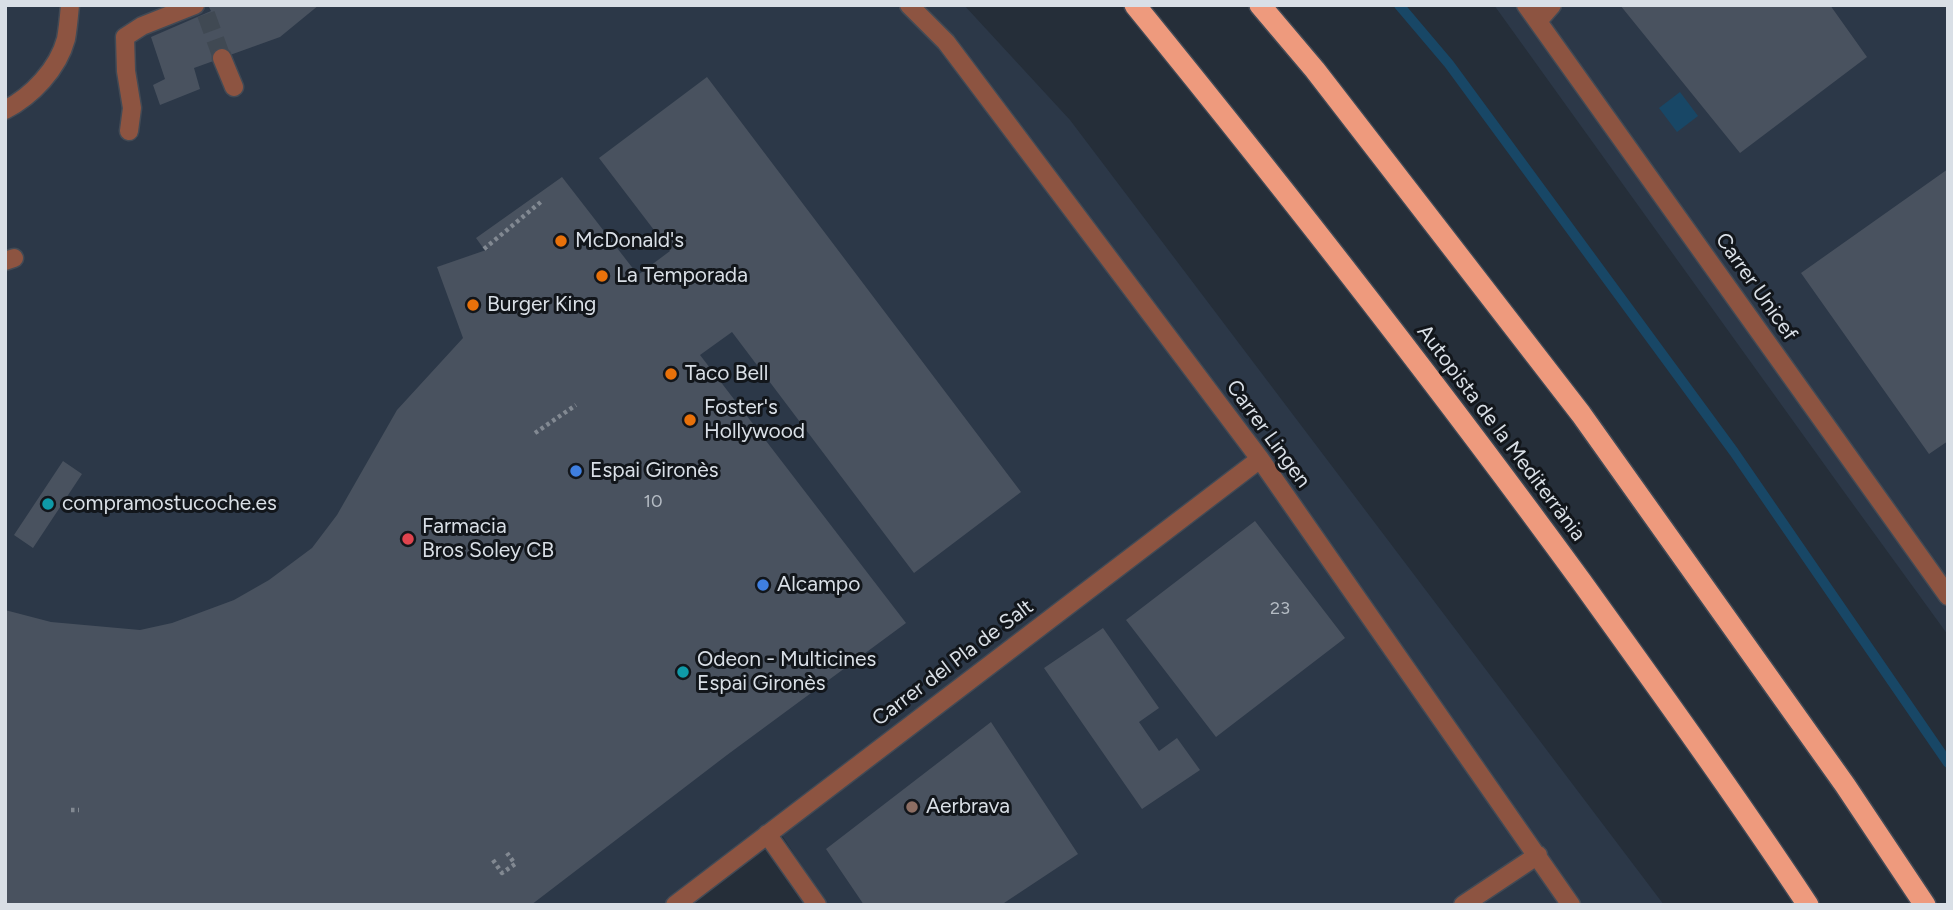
<!DOCTYPE html>
<meta charset="utf-8">
<style>
body{margin:0}
#map{position:relative;width:1953px;height:910px;overflow:hidden;background:#252e39;font-family:Figtree,sans-serif}
canvas{display:block}
.frame{position:absolute;inset:0;border:7px solid #d9dfe6;pointer-events:none}
</style>
<div id="map">
<canvas width="1953" height="910"></canvas>
<div class="frame"></div>
</div>
<script>
const g = document.querySelector('canvas').getContext('2d');
g.lineJoin = 'round';
function fillPath(path, color) { g.fillStyle = color; g.fill(path, 'evenodd'); }
function trace(path, color, width, dash) { g.strokeStyle = color; g.lineWidth = width; g.lineCap = dash ? 'butt' : 'round'; g.setLineDash(dash || []); g.stroke(path); }
function drawText(font, color, halo, rows, align = 'center') {
  g.font = font + ' Figtree,sans-serif'; g.lineWidth = 6; g.setLineDash([]); g.textBaseline = 'middle'; g.strokeStyle = halo; g.fillStyle = color; for (const [text, x, y, turn = 0] of rows) {
    g.save(); g.translate(x, y); g.rotate((+turn || 0) * Math.PI / 180); g.textAlign = isNaN(turn) ? turn : align; if (halo) g.strokeText(text, 0, 0); g.fillText(text, 0, 0); g.restore();
  }
}
fillPath(new Path2D(`
 M5,5H964L1070,120L1664,905H827L774,823L665,905H5Z
 M1494,5H1948V635L1842,489Z`), '#2c3848');
fillPath(new Path2D(`
 M1680,92L1698,116L1677,132L1659,108Z`), '#184766');
trace(new Path2D(`
 M1399,5L1449,64L1734,452L1948,763`), '#184766', 10);
fillPath(new Path2D(`
 M208,5H319L280,37L194,68L200,89L160,105L153,85L165,79L151,37L211,11Z
 M1620,5H1830L1867,57L1740,153Z
 M707,77L1021,492L914,573L732,332L700,355L906,623L727,755L531,905H5V610L51,622L140,630L172,623L234,600L269,580L312,548L337,515L397,410L463,338L437,267L489,249H484L476,238L562,177L638,275L670,251L599,158Z
 M1948,169V441L1929,454L1801,273Z
 M63,461L82,474L33,548L14,535Z
 M1255,521L1345,638L1216,737L1126,620Z
 M1103,628L1159,708L1139,722L1159,751L1177,738L1200,770L1142,809L1044,668Z
 M991,722L1078,854L1001,905H864L826,849Z`), '#49525f');
trace(new Path2D(`
 M206,14L222,58`), '#404953', 18, [18, 9]);
const minor = new Path2D(`
 M909,5L946,42L1260,459L1571,905
 M1526,5L1948,596
 M1538,21L1552,5
 M222,58L234,87
 M5,110C32,96 58,69 66,39C68,28 69,16 70,5
 M129,131L132,108L126,71L125,37L142,26L195,5
 M5,261L14,258
 M767,834L817,905
 M675,905L1260,459
 M1463,905L1538,855`);
const highway = new Path2D(`
 M1135,5C1288,193 1438,385 1581,581C1658,688 1735,795 1808,905
 M1260,5L1315,70L1581,414L1845,785L1925,905`);
trace(minor, '#424a55', 21);
trace(highway, '#424a55', 24);
trace(new Path2D(`
 M484,249L542,201
 M535,433L576,405
 M71,810H79
 M493,860L502,873L515,864L507,853`), '#828992', 4.5, [3.5, 3.5]);
trace(minor, '#8d5441', 18);
trace(highway, '#ee9a7d', 21);
for (const [x, y, r, color] of [
 [561,241,7,"#e8710a"],
 [602,276,7,"#e8710a"],
 [473,305,7,"#e8710a"],
 [671,374,7,"#e8710a"],
 [690,420,7,"#e8710a"],
 [576,471,7,"#3f7fe0"],
 [48,504,7,"#0f9aa8"],
 [408,539,7,"#e0444e"],
 [763,585,7,"#3f7fe0"],
 [683,672,7,"#0f9aa8"],
 [912,807,7,"#8d6e63"]
]) { const dot = new Path2D(); dot.arc(x, y, r, 0, 2 * Math.PI); g.fillStyle = color; g.fill(dot); trace(dot, '#12161b', 2.5); }
drawText('18px', '#b5bcc4', null, [
 ["10",653,502],
 ["23",1280,609]
]);
drawText('21px', '#d9dfe6', '#12161b', [
 ["McDonald's",575,241],
 ["La Temporada",616,276],
 ["Burger King",487,305],
 ["Taco Bell",685,374],
 ["Foster's",704,408],
 ["Hollywood",704,432],
 ["Espai Gironès",590,471],
 ["compramostucoche.es",62,504],
 ["Farmacia",422,527],
 ["Bros Soley CB",422,551],
 ["Alcampo",777,585],
 ["Odeon - Multicines",697,660],
 ["Espai Gironès",697,684],
 ["Aerbrava",926,807]
], 'left');
drawText('21px', '#d9dfe6', '#12161b', [
 ["Carrer Unicef",1756,287,55],
 ["Autopista de la Mediterrània",1501,433,53],
 ["Carrer Lingen",1268,434,54],
 ["Carrer del Pla de Salt",953,663,-37]
]);
</script>
